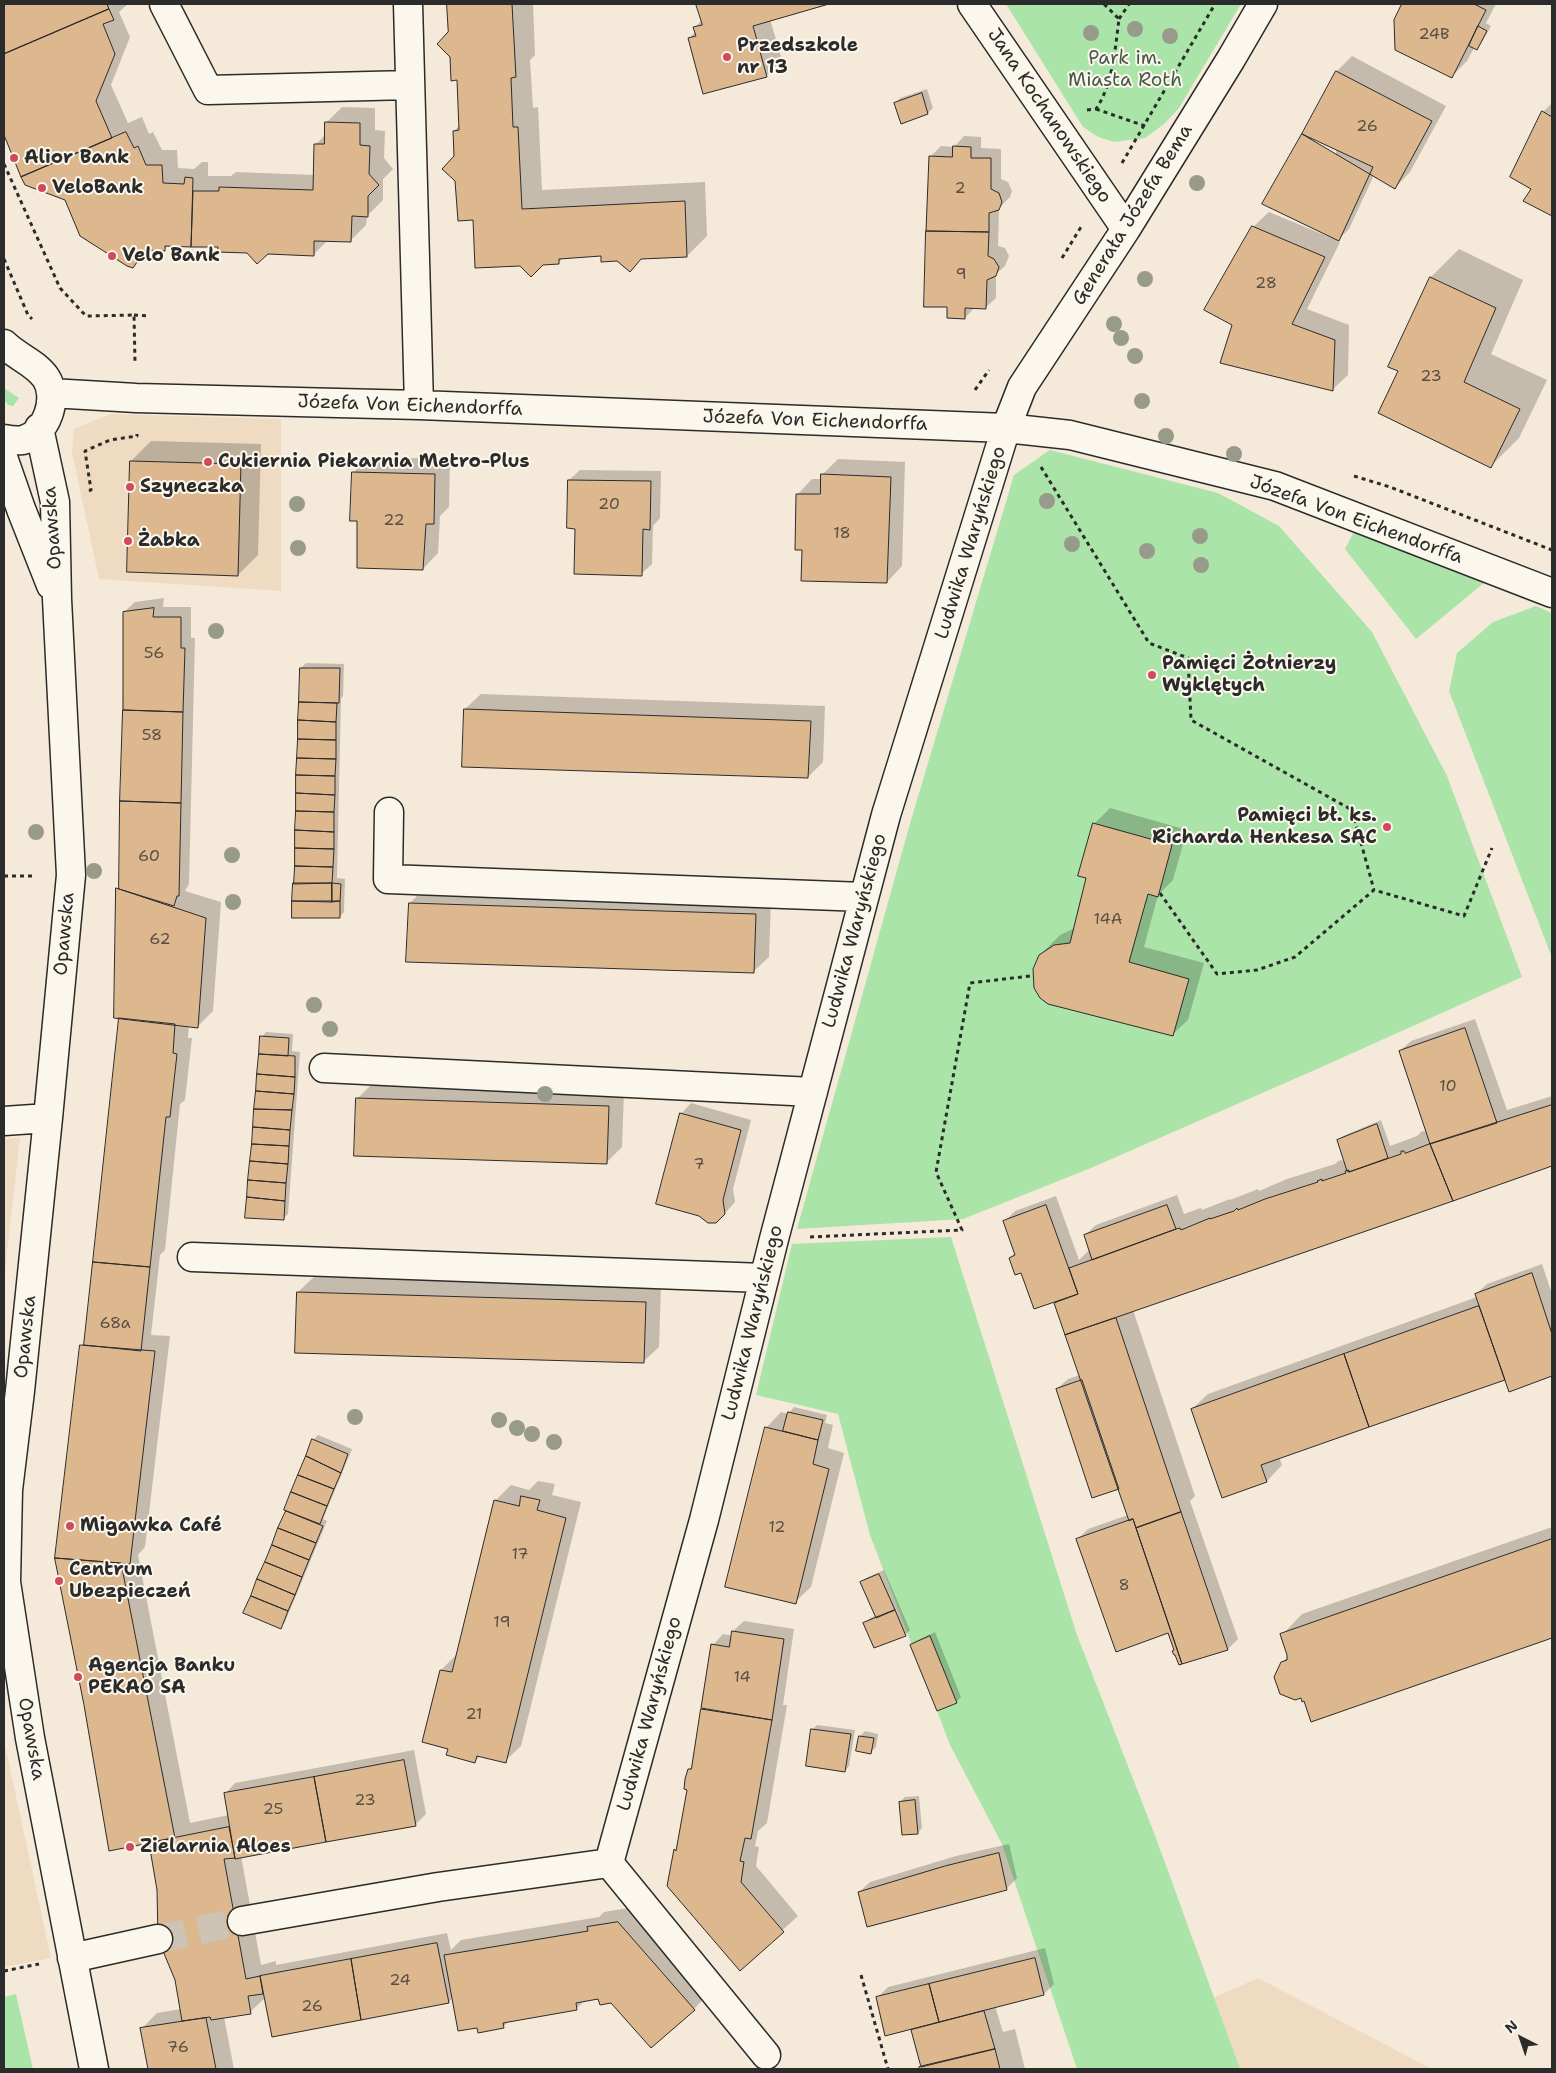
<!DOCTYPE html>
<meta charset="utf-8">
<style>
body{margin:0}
#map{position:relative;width:1556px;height:2073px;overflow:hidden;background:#f5ead9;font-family:"Shantell Sans",sans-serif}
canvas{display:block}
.frame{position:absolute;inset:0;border:5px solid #2b2b2b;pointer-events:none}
.north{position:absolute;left:1496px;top:2013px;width:50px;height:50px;-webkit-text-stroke:4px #fbf7ec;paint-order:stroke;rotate:319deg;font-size:14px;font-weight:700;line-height:20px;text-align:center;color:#2b2b2b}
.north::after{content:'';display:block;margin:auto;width:18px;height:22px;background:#2b2b2b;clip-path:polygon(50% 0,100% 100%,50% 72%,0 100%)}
</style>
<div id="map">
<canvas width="1556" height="2073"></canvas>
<div class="frame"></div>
<div class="north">N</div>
</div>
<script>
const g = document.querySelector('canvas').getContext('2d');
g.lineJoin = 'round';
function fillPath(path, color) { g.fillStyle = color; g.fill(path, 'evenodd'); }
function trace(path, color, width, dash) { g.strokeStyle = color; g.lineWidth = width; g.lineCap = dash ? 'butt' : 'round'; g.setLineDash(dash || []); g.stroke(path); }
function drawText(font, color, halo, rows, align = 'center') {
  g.font = font + ' "Shantell Sans",sans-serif'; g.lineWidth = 4; g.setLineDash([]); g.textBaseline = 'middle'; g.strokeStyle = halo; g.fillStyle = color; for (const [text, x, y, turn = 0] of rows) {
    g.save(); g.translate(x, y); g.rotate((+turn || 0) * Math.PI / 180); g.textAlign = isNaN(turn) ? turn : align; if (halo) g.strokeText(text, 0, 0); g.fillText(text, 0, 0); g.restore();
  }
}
fillPath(new Path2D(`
 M110,414L281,419V591L99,579L72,453L74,429Z
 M20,1138L4,1279V1139Z
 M4,1740L51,1958L4,1967Z
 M1258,1978L1432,2069H1239L1213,1998Z`), '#eedbc2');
fillPath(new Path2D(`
 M1006,4H1241L1179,108L1164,124L1145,138L1114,142L1098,137L1083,127Z
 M4,388L19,398L13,406L8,405L4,400Z
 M1050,450L1218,493L1279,526L1372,632L1447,776L1522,977L1317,1069L1091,1168L963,1219L797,1229L911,820L1014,475Z
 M1354,532L1485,582L1416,639L1345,549Z
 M1536,606L1552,613L1551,955L1449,691L1457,653L1493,622Z
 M951,1237L1077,1635L1156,1838L1240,2069H1077L1002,1844L950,1745L870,1535L838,1414L756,1395L792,1244Z
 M16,1994L33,2069H4V1997Z`), '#aae4a9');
fillPath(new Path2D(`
 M4,4H128L119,12L130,37L111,85L128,123L142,117L149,134L153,132L162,150H177L178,168L194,169L202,162H208V176H231L236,172L314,175L315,145L326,134V123L342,107L375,108V130L385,131L384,158L393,169L383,179V200L367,216L366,225L351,240H328L314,254L247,252L219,246L169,244L164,250L150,249L133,266L65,199L26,184L4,132Z
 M449,4H533L535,55L530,60L533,108L538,107L542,190L705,182L707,236L687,256L642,258L630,270L617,260L602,255L564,257L558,263L474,219L456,156L454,131L460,125L458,79L450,32Z
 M697,4H824L770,19L782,60L766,76L689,38L696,31L695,27L702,20Z
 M1404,4H1496L1486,23L1491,26L1481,44L1477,49L1474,48L1467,61L1451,77L1396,20Z
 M1352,56L1446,106L1410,172L1395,188L1374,175L1349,229L1337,241L1340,242L1307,309L1349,325L1348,375L1332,390L1233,324L1253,227L1269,212L1334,239L1335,237L1337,71Z
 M927,89L933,108L928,113L902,122L895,103L900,98Z
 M1552,103V215L1525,200L1533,188L1543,112Z
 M964,136L981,137V148L1001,149V179L1008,182L1012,191L1010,197L999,208L998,246L1005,248L1009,256L1005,266L996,274V298L985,308L975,307L965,318L949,306L930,157L941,146L954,147Z
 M1459,249L1523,280L1491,354L1547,380L1519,438L1491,466L1399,371L1389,366L1431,277Z
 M151,441L261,444L258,555L238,575L131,461Z
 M368,457L450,459L449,507L440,516L438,553L423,569L359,520L353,473Z
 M838,459L905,462L902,566L887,582L803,549L797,495L812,479H822V475Z
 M580,470L661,471L660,518L653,526L652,564L641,574L569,480Z
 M164,598L163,607H191V638H195L189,884L185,891L221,902L213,1011L197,1027L189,1025L188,1038H192L185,1100L180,1104L165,1250L160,1255L151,1335L170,1336L145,1547L138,1555L190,1823L229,1815L225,1794L235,1783L414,1750L426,1814L416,1824L241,1856L261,1965L276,1961V1965L447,1933L451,1950L461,1940L599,1917L604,1912L634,1907L709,1993L694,2009L611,2001L599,1998L585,2000L576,2009L509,2021L504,2026H478L453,1997L449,2002L266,1997L250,2012L224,2017L234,2069H150L142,2028L157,2013L181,2009L150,1842L82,1345L85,1342L121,1017L118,889L120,886L124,612L135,602Z
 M306,663L344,664L343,696L341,699L337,878L345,879L344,912L339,917L293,916L301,668Z
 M481,694L825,706L823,762L808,777L465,709Z
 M1110,808L1187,830L1173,880L1158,895L1144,947L1204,963L1188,1020L1172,1035L1034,968L1044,951L1060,935L1075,928L1088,877L1094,824Z
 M425,888L771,899L769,957L753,972L410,903Z
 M1475,1019L1507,1110L1552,1096V1164L1133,1310L1195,1496L1190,1501L1238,1639L1228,1649L1175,1650L1169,1631L1078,1539L1088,1529L1128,1515L1119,1488L1057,1389L1068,1379L1080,1375L1067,1335L1070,1332L1055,1303L1059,1299L1022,1272L1010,1258L1016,1252L1005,1221L1015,1211L1056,1196L1079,1260L1090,1249L1085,1235L1096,1225L1177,1195L1184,1214L1201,1208L1202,1210L1230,1199V1200L1258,1189L1259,1191L1287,1179L1335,1164L1338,1161L1342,1160L1343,1162L1345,1161L1338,1141L1343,1136L1381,1120L1390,1146L1417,1136L1422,1131L1428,1132L1400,1051L1411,1041Z
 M266,1032L293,1034L292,1051L300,1052L288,1214L283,1219L262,1037Z
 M373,1083L624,1091L622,1147L606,1163L357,1099Z
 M691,1103L751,1120L733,1189L735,1202L718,1221L681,1114Z
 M1542,1264L1552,1294V1375L1509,1390L1505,1378L1279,1457L1282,1465L1267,1481L1223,1496L1192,1409L1208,1394L1477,1297L1476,1294L1487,1284Z
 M314,1277L661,1287L659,1347L643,1362L298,1292Z
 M794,1407L827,1415L825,1423L833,1425L828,1448L844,1453L811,1587L795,1602L766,1428L781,1412L788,1414Z
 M318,1435L352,1449L323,1519L327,1521L285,1622L280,1627L245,1613L288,1510L313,1440Z
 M538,1481L555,1484L552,1495L581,1502L521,1746L505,1761L481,1755L475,1761L449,1748L441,1670L457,1654L495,1501L511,1485L529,1490Z
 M1552,1527V1636L1312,1721L1305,1700L1282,1662L1288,1657L1282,1635L1302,1614Z
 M884,1570L910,1630L905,1635L865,1623L870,1618L877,1615L862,1582L866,1578Z
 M744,1621L794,1629L783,1705H787L767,1823L758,1831L755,1846L759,1847L756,1866L798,1916L740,1969L675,1850L678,1846L689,1789V1769L693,1766L713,1645L723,1634L733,1636V1631Z
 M935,1632L961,1697L956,1702L911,1645L916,1641Z
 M817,1725L855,1730L849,1766L845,1771L813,1729Z
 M865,1731L878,1734L876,1747L871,1752L860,1736Z
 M919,1796L922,1828L918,1833L900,1802L905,1797Z
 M1009,1844L1017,1878L1006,1889L859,1892L870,1882L956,1856Z
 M1045,1948L1054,1984L1044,1994L995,2006L1003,2032L1015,2029L1025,2069H921L922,2066L912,2028L877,1998L888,1987Z`), '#0003');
const building = new Path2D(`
 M4,4H107L109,9L4,54Z
 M447,4H512L516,77L511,78L513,127H518L522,209L685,201L687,257L641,259L630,272L617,261L601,262V256L559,259V264L543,265L531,277L520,266L475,268L473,220L458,221L455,181L442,169L454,156L453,131L459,130L457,80L451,81L450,57L437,44L448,32Z
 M696,4H829L753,26L767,77L703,94L688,38L696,36L693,27L702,25Z
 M1402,4H1474L1486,10L1452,78L1395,50L1394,20Z
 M109,9L114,20L103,24L115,54L96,101L112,138L21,177L4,135V54Z
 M1478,26L1487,31L1477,50L1469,46Z
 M1336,71L1432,121L1395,189L1302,134Z
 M922,93L928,114L901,124L894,103Z
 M1542,111L1552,117V216L1523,201L1531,189L1510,177Z
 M325,122L360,123V145L370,146L369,174L379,185L368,196V217L352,216L351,242L314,241V256L268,254L257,264L247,253L217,252L218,247H191L193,191H219V187L313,190L314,144H324Z
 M126,132L134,148L138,146L146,165H162L163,183L184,184L185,177L193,178L191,247L165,246V251L145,250L133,268L127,266L80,236L65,200L25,185L21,177Z
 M1302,134L1373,167L1339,241L1262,204Z
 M953,146L971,147V158H991V189L999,193L1002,202L999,210L989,213V232L926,231L929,156L952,157Z
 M1252,226L1325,257L1292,324L1335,340L1333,391L1220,363L1232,325L1204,310Z
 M926,231L989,232L988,256L994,259L999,267L996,276L987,280L986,309L965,308V319L947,318V307H924Z
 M1430,277L1496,308L1464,382L1520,409L1491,468L1378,413L1398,371L1388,367Z
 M130,461L241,464L238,576L127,572Z
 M352,472L435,474L434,524H426L423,570L357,568V521H350Z
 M821,474L891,477L887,583L801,581L802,550H795L796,494H820Z
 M568,480L651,481L650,530L643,529L642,576L574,574L575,529L567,528Z
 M154,608L153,617H181V648H185L183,712L123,710V612Z
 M300,668H340L339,703L299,702Z
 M299,702L337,703L336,722L298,720Z
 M464,709L811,721L808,778L462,767Z
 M123,710L183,712L181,803L120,801Z
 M298,720L336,722V740L298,739Z
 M298,739L336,740V759L297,758Z
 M297,758L336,759L335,776L296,775Z
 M296,775L335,776V795L296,793Z
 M296,793L335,795L334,812L296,811Z
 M120,801L181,803L179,896H177L174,906L119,889Z
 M296,811L334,812V832L295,830Z
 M1093,823L1172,845L1158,897L1148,894L1129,962L1189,979L1173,1036L1048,1004L1040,998L1034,988L1033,969L1039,955L1054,945L1070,943L1086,878L1078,876Z
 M295,830L334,832V849L295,848Z
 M295,848L334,849L333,867L295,866Z
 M295,866L333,867L332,883L294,884Z
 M293,883H332V902L292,901Z
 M332,883L341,884L340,901L332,902Z
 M116,888L206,918L198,1028L114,1018Z
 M292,901H340V918H292Z
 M409,903L756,914L754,973L406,962Z
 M119,1018L175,1024L173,1053L177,1054L170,1117H166L150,1267L93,1262Z
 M1465,1028L1497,1123L1430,1144L1399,1051Z
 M260,1036L289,1038L288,1056L259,1054Z
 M259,1054L295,1056V1077L257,1074Z
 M257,1074L295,1077L294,1094L256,1091Z
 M256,1091L294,1094L292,1110L254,1109Z
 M356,1098L609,1106L607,1164L354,1156Z
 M1552,1105V1166L1453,1201L1430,1144Z
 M254,1109L292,1110L290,1130L253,1127Z
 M680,1113L741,1130L723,1200L725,1214L716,1223H708L699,1216L656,1204Z
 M1377,1124L1388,1158L1349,1172L1347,1171L1337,1140Z
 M253,1127L290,1130L289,1146L252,1144Z
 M252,1144L289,1146L288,1164L250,1161Z
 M1430,1144L1453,1201L1065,1335L1054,1303L1078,1294L1069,1268L1176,1229L1180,1228L1181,1230L1210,1218V1219L1234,1211L1237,1208L1238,1210L1265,1199L1318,1182L1317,1181L1322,1179V1181L1346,1173L1345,1171L1349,1170V1172L1401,1154V1151H1404L1405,1153Z
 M250,1161L288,1164L286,1183L248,1180Z
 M248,1180L286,1183L285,1201L247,1197Z
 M247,1197L285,1201L284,1220L245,1218Z
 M1046,1205L1078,1294L1034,1309L1021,1273L1015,1275L1009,1258L1015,1255L1003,1221Z
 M1167,1205L1176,1229L1092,1260L1084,1235Z
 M93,1262L150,1267L141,1351L84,1345Z
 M1532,1273L1552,1334V1376L1509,1392L1475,1294Z
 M297,1292L646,1302L644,1363L295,1353Z
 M1479,1306L1505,1380L1369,1427L1344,1354Z
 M1116,1318L1181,1512L1136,1528L1133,1519L1129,1521L1065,1335Z
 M80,1345L155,1351L130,1564L55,1558Z
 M1344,1354L1369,1427L1261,1465L1267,1482L1222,1498L1191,1409Z
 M1082,1380L1119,1489L1092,1498L1056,1389Z
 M788,1412L823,1420L818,1440L783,1431Z
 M765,1427L818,1440L813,1464L829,1469L796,1604L725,1587Z
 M312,1439L348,1454L341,1473L306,1456Z
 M306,1456L341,1473L334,1489L298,1475Z
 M298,1475L334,1489L327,1506L291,1492Z
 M291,1492L327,1506L320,1524L284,1510Z
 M521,1496L540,1500L537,1510L566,1518L506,1763L477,1756L475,1763L446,1755L448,1749L422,1742L440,1670L452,1672L494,1500L519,1506Z
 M286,1511L323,1526L316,1543L278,1528Z
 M1181,1512L1228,1650L1182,1664L1136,1528Z
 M1133,1519L1182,1664L1179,1665L1175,1655H1174L1172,1651L1174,1650L1168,1633L1116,1652L1076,1539Z
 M278,1528L316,1543L309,1560L272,1545Z
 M1552,1539V1638L1311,1722L1304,1701L1302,1702L1301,1698L1295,1700L1280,1694L1274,1677L1281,1662L1287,1660V1655L1280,1634Z
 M272,1545L309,1560L302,1577L265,1562Z
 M55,1558L121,1563L175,1838L109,1851L84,1705Z
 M265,1562L302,1577L295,1595L257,1579Z
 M879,1574L895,1610L876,1618L860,1582Z
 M257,1579L295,1595L288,1611L251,1596Z
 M251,1596L288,1611L281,1629L243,1613Z
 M895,1610L906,1636L874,1648L863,1623Z
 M732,1631L784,1639L772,1720L701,1708L711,1644L729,1647Z
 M930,1636L957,1703L937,1711L910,1645Z
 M701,1709L772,1720L751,1839L745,1838L740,1861L744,1862L741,1882L784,1932L740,1971L667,1886L674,1849L676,1851L687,1790L684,1789L685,1779L688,1769H691Z
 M811,1729L851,1734L845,1772L806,1766Z
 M859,1736L874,1738L871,1754L856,1751Z
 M404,1760L416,1826L326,1842L314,1777Z
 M314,1777L326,1842L235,1859L224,1793Z
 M915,1800L918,1834L902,1835L899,1802Z
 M229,1827L235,1858L224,1859L246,1979L260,1976L263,1994L248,1996L251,2014L211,2020L210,2017L182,2021L175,1980L158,1939L157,1890L149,1843Z
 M999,1853L1007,1890L867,1927L858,1892L945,1866Z
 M618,1922L695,2010L651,2048L611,2003L600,2005L598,1999L576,2003L577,2010L503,2023L504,2028L478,2033L477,2028L458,2031L444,1955L588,1931L587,1927Z
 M437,1943L449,2003L361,2020L351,1959Z
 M1035,1958L1044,1995L939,2022L929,1984Z
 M351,1959L361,2020L272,2037L260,1976Z
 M929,1984L939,2022L885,2036L876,1997Z
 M984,2011L995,2049L921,2067L911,2030Z
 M206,2018L216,2069H148L140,2028Z
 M995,2049L1000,2069H919V2067Z`);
fillPath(building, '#ddb78e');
trace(building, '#2b2b2b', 1);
trace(new Path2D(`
 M158,1939L242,1921`), '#cdc4b6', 28, [28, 14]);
const street = new Path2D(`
 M164,4L208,90L410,85
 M408,4L419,405
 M972,4L1126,229
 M4,344C17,357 36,363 46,378C59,398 47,434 23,440C17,441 10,440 4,439
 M51,393L136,398L419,405L1006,428L1070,435L1275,486L1552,593
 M39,428L55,502L57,599L71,875L48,1118L20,1391L8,1490L6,1582L30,1738L94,2069
 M4,460L21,509L51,585
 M389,812L388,879L864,897
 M324,1068L813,1092
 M4,1121L48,1118
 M192,1257L764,1278
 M609,1863L766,2055
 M242,1921L438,1887L609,1863L704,1520L774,1239L886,815L1006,428L1022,387L1126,229L1231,59L1263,4
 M72,1958L158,1939`);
trace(street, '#2b2b2b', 31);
trace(new Path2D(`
 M1119,19L1129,4
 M1096,109L1145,126
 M1087,110L1096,109C1113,84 1115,49 1119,19L1104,4
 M1122,163L1215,4
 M4,164L60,288L86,316L134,315L135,362
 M1062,258L1081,227
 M4,259L28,315L32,319
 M134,315L148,316
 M975,390L989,370
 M1041,467L1149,643L1188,658L1191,720L1352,810L1374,890
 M1354,476L1390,487L1552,550
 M89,491L91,490L85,451L110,440L137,436V434
 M4,876H36
 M1160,893L1217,974L1257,970L1295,957L1374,890L1464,916L1492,848
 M810,1237L962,1230L936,1172L970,983L1030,976
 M4,1971L39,1964
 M861,1975L888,2069`), '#2b2b2b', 3, [4, 4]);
trace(street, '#fbf7ec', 28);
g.fillStyle = '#989a8a';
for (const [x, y] of [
 [1135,29],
 [1091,33],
 [1170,36],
 [1197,183],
 [1145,279],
 [1114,324],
 [1121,338],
 [1135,356],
 [1142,401],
 [1166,436],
 [1234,454],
 [1047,501],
 [297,504],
 [1200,536],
 [1072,544],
 [298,548],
 [1147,551],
 [1201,565],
 [216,631],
 [36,832],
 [232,855],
 [94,871],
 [233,902],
 [314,1005],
 [330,1029],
 [545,1094],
 [355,1417],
 [499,1420],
 [517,1428],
 [532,1434],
 [554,1442]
]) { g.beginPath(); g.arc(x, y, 8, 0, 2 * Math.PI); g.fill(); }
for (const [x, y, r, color] of [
 [727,57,5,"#d1495b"],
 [14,158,5,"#d1495b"],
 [42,188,5,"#d1495b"],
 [112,256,5,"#d1495b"],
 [208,462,5,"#d1495b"],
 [130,487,5,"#d1495b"],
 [128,541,5,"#d1495b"],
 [1152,675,5,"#d1495b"],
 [1387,827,5,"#d1495b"],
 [70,1526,5,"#d1495b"],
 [59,1581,5,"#d1495b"],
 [78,1677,5,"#d1495b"],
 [130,1847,5,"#d1495b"]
]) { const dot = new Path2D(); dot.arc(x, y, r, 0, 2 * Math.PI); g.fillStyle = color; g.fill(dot); trace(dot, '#fbf7ec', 2); }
drawText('16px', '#584e44', null, [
 ["24B",1434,35],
 ["26",1367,127],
 ["2",960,189],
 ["9",961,275],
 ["28",1266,284],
 ["23",1431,377],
 ["20",609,505],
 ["22",394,521],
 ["18",842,534],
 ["56",154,654],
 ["58",152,736],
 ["60",149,857],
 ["14A",1108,920],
 ["62",160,940],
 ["10",1448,1087],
 ["7",699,1165],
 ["68a",115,1324],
 ["12",777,1528],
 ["17",520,1555],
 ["8",1124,1586],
 ["19",502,1623],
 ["14",742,1678],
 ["21",474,1715],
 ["23",365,1801],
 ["25",273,1810],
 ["24",400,1981],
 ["26",312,2007],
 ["76",178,2048]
]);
drawText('bold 19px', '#2b2b2b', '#fbf7ec', [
 ["Przedszkole",737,46],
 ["nr 13",737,68],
 ["Alior Bank",24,158],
 ["VeloBank",52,188],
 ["Velo Bank",122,256],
 ["Cukiernia Piekarnia Metro-Plus",218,462],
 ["Szyneczka",140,487],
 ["Żabka",138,541],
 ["Pamięci Żołnierzy",1162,664],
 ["Wyklętych",1162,686],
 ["Pamięci bł. ks.",1377,816,"right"],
 ["Richarda Henkesa SAC",1377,838,"right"],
 ["Migawka Café",80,1526],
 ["Centrum",69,1570],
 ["Ubezpieczeń",69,1592],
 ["Agencja Banku",88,1666],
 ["PEKAO SA",88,1688],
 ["Zielarnia Aloes",140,1847]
], 'left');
drawText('19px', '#4b594a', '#fbf7ec', [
 ["Park im.",1125,59],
 ["Miasta Roth",1125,81]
]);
drawText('19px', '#2b2b2b', '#fbf7ec', [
 ["Jana Kochanowskiego",1049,116,56],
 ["Generała Józefa Bema",1133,215,-58],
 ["Józefa Von Eichendorffa",410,406,2],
 ["Józefa Von Eichendorffa",815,421,2],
 ["Józefa Von Eichendorffa",1356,520,20],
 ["Opawska",53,528,-94],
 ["Ludwika Waryńskiego",971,543,-73],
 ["Ludwika Waryńskiego",855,931,-75],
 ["Opawska",65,934,-85],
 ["Ludwika Waryńskiego",753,1323,-76],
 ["Opawska",26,1337,-84],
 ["Ludwika Waryńskiego",650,1714,-75],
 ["Opawska",31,1739,80]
]);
</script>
